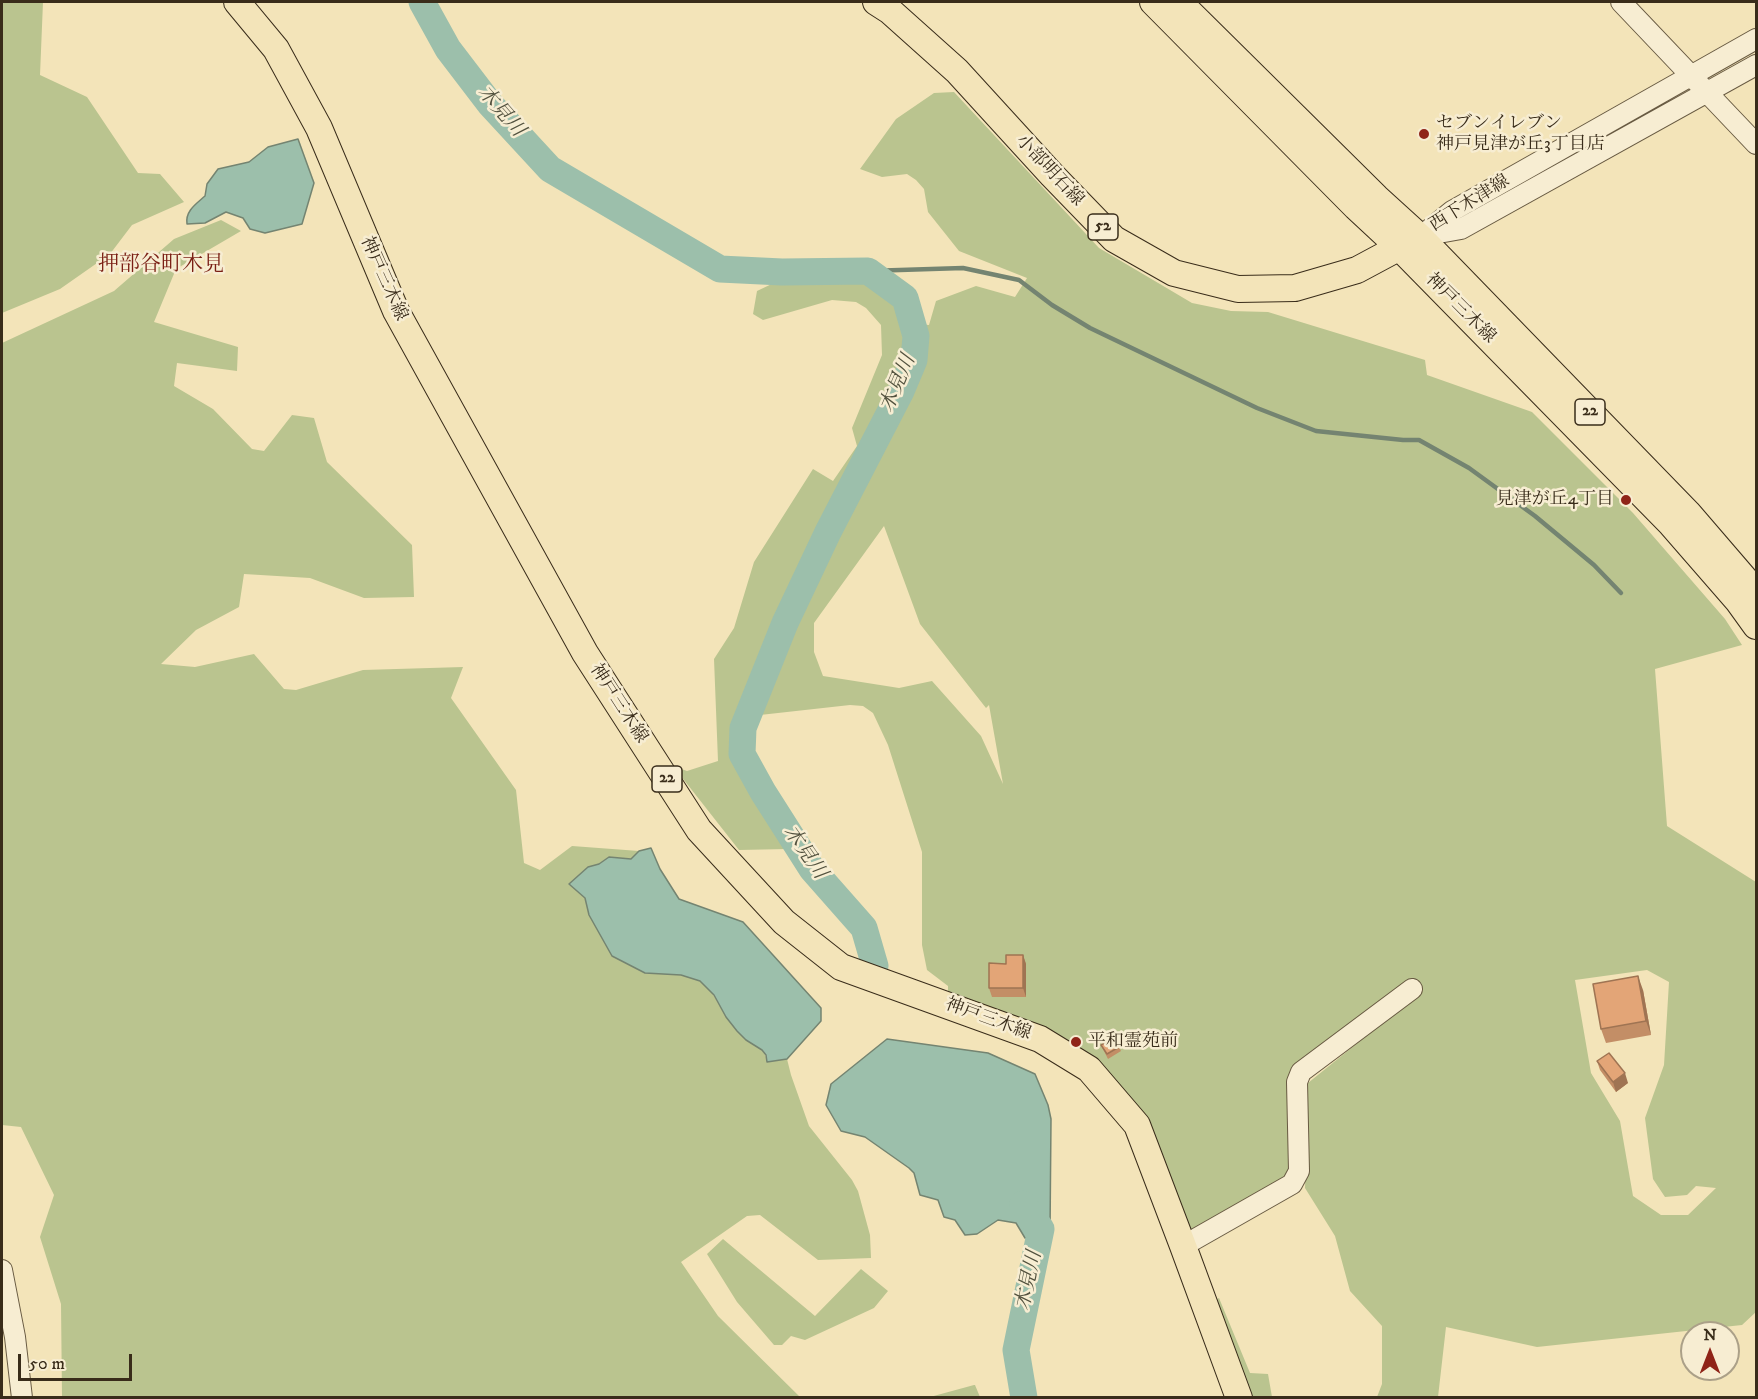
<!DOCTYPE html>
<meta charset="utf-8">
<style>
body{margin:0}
#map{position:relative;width:1758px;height:1399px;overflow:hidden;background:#f3e4b9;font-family:"IM FELL DW Pica",serif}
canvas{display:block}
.frame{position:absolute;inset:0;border:3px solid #392c1a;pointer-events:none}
.north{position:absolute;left:1680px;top:1321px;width:60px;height:60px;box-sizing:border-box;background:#f7edd2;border:2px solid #aba088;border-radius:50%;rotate:0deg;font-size:16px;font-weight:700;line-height:24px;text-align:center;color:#392c1a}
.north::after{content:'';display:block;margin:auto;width:21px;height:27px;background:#8f2418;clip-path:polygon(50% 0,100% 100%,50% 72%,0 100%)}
.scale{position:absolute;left:18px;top:1354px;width:114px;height:27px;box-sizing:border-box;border:3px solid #392c1a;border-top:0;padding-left:8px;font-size:18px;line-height:21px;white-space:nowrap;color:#392c1a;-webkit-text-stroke:4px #f7edd2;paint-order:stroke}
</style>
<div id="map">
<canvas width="1758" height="1399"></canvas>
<div class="frame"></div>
<div class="north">N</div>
<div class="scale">50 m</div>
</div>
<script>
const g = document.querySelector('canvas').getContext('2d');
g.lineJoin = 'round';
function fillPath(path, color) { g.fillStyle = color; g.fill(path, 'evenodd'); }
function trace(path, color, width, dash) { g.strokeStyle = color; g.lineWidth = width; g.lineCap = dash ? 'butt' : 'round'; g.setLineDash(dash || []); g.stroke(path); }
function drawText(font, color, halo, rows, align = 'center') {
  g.font = font + ' "IM FELL DW Pica","Noto Serif JP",serif'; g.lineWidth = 5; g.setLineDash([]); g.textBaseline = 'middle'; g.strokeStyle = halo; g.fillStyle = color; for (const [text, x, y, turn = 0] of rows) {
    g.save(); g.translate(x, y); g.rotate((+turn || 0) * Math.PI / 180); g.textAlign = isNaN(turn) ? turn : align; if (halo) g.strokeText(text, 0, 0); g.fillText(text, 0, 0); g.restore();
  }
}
fillPath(new Path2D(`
 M2,2H43L40,75L87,97L138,173L160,174L184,202L132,225L110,254L60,289L2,313Z
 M954,92L1099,248L1192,303L1231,311L1268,312L1425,360L1427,375L1532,412L1633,513L1725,619L1742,645L1655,669L1667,826L1756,882V1312L1742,1325L1537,1347L1446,1327L1438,1397H1377L1382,1384V1326L1350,1291L1335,1236L1305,1188L1308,1083L1423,990L1416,979L1290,1074V1178L1189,1234L1158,1148L1117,1082L1093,1056L1052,1034L948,994V986L927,970L922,945V852L888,745L873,713L863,706L850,705L733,718L734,758L788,849L739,850L673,766L687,771L718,761L714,659L734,628L754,562L813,469L833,481L857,446L852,428L882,355L881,325L866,308L856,302L832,300L763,320L753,314L757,291L778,281H864L895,299L904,323L929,325L936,301L976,286L1015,297L1027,278L959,251L928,212L924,189L916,180L907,174L882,177L860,169L896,119L934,93ZM884,526L920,624L986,708L989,705L1003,784L981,736L932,681L899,688L823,676L814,652V623ZM1647,970L1669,982L1664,1065L1645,1118L1653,1179L1665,1197L1687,1195L1696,1186L1716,1188L1688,1215H1661L1633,1196L1620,1121L1591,1073L1575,980Z
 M221,220L241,231L176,269L154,322L238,347L237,371L177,363L174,386L213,409L252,449L264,451L292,415L314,418L327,462L412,545L414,597L364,598L310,578L244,574L239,607L196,630L161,664L195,667L254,654L284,689L296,690L363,670L463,667L451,698L516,790L524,863L540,870L572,846L639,851L631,859L609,857L599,864L588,867L570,884L585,898L589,915L645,973C662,974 684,972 700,981C712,989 718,1003 725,1015C730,1023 737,1029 743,1036C752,1046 766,1047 767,1062L787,1059L791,1075L809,1126L852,1180L858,1191L870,1235L871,1258L818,1260L760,1215L747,1216L681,1262L718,1316L800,1397H62L61,1304L40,1237L54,1195L21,1127L2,1125V343L114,291L174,239Z
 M723,1239L815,1316L861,1269L888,1291L874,1308L805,1340L791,1336L782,1345H774L737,1302L707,1254Z
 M1219,1298L1250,1373L1268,1374L1272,1397H1246L1211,1302Z
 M975,1385L980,1397H930L974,1385Z`), '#bac48f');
const water = new Path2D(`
 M298,139L314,183L302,224L265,233L250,229L243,218L226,212L205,223L187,224C185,211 196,204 205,196L207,184L218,169L249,162L268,147Z
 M651,848L660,869L679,899L743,922L821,1008V1021L787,1059L767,1062L766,1055L762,1050L746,1040L737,1031L726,1017L714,995L700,981L681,975L645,973L612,956L589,915L585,898L569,884L588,867L599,864L609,857L631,859L639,851Z
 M887,1039L988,1053L1035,1074L1048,1105L1051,1119L1050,1232L1025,1238L1016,1223L998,1220L977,1234L965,1235L955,1220L944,1217L938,1200L920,1195L914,1173L909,1168L865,1137L841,1131L826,1105L831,1084Z`);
fillPath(water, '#9cbfab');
trace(water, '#748471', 1.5);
trace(new Path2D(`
 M868,271L963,268L1019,280L1052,305L1090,328L1257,408L1316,431L1403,440H1419L1469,468L1535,516L1594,565L1621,593`), '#748471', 4.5);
trace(new Path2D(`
 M422,2L448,49L490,104L550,169L720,269L782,272L868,271L905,298L916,336L914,360L901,391L828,532L785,623L743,728L742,754L763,792L812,869L864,928L875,966
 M1023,1204L1041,1229L1016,1350L1024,1398`), '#9cbfab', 27);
const minor = new Path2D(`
 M1621,2L1756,144
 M1422,236L1461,229L1756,65
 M1420,237L1452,211L1756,39
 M1183,1246L1292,1184L1299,1171L1297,1082L1301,1072L1412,989
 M2,1270L15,1337L22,1398`);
const major = new Path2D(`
 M237,2L276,49L319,128L396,311L585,653L699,830L784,922L841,967L1040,1039L1089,1069L1137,1125L1183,1246L1239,1398
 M876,2L890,11L957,71L1052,175L1114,239L1174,273L1238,289L1295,288L1357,270L1413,240
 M1153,2L1356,207L1399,247L1671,524L1738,601L1756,626
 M1179,2L1376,197L1420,237L1688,513L1756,592`);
trace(minor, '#685a42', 22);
trace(major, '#392c1a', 28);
trace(minor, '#f7edd2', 20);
trace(major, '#f3e4b9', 26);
fillPath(new Path2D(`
 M1023,955L1026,964V997H992L989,988L1006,964Z
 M1643,990L1651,1035L1606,1043L1601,1029Z
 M1101,1045L1119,1047L1121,1051L1108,1059Z
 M1597,1061L1628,1083L1616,1092L1600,1070Z`), '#c38e66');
fillPath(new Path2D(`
 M1023,955L1026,964V997L1023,988Z
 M1638,976L1643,990L1651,1035L1646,1021Z
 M1625,1073L1628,1083L1616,1092L1613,1082Z`), '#9f7453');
const building = new Path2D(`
 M1006,955H1023V988H989V963L1006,964Z
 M1638,976L1646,1021L1601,1029L1593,984Z
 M1114,1038L1119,1047L1107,1054L1101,1045Z
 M1609,1053L1625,1073L1613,1082L1597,1061Z`);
fillPath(building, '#e3a577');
trace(building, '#9f7453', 1.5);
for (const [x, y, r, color] of [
 [1424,134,6,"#8f2418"],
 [1626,500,6,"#8f2418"],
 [1076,1042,6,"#8f2418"]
]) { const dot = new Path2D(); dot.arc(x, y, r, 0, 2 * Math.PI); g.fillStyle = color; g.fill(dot); trace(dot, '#f7edd2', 2); }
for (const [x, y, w] of [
 [1103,227,30],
 [1590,412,30],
 [667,779,30]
]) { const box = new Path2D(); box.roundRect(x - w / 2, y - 13, w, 26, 4.5); g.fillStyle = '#f7edd2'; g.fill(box); trace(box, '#392c1a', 1.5); }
drawText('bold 16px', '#392c1a', null, [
 ["52",1103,227],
 ["22",1590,412],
 ["22",667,779]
]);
drawText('18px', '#392c1a', '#f7edd2', [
 ["セブンイレブン",1436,124],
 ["神戸見津が丘3丁目店",1436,145],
 ["見津が丘4丁目",1614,500,"right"],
 ["平和霊苑前",1088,1042]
], 'left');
drawText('18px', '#392c1a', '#f7edd2', [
 ["小部明石線",1049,171,47],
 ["西下木津線",1470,204,-32],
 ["神戸三木線",383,279,66],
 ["神戸三木線",1460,309,45],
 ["神戸三木線",618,704,57],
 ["神戸三木線",988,1020,20]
]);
drawText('italic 20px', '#52513e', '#f7edd2', [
 ["木見川",500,112,49],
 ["木見川",899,384,-67],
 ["木見川",804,853,55],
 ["木見川",1030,1281,-78]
]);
drawText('21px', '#7a1f14', '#f7edd2', [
 ["押部谷町木見",161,266]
]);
</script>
